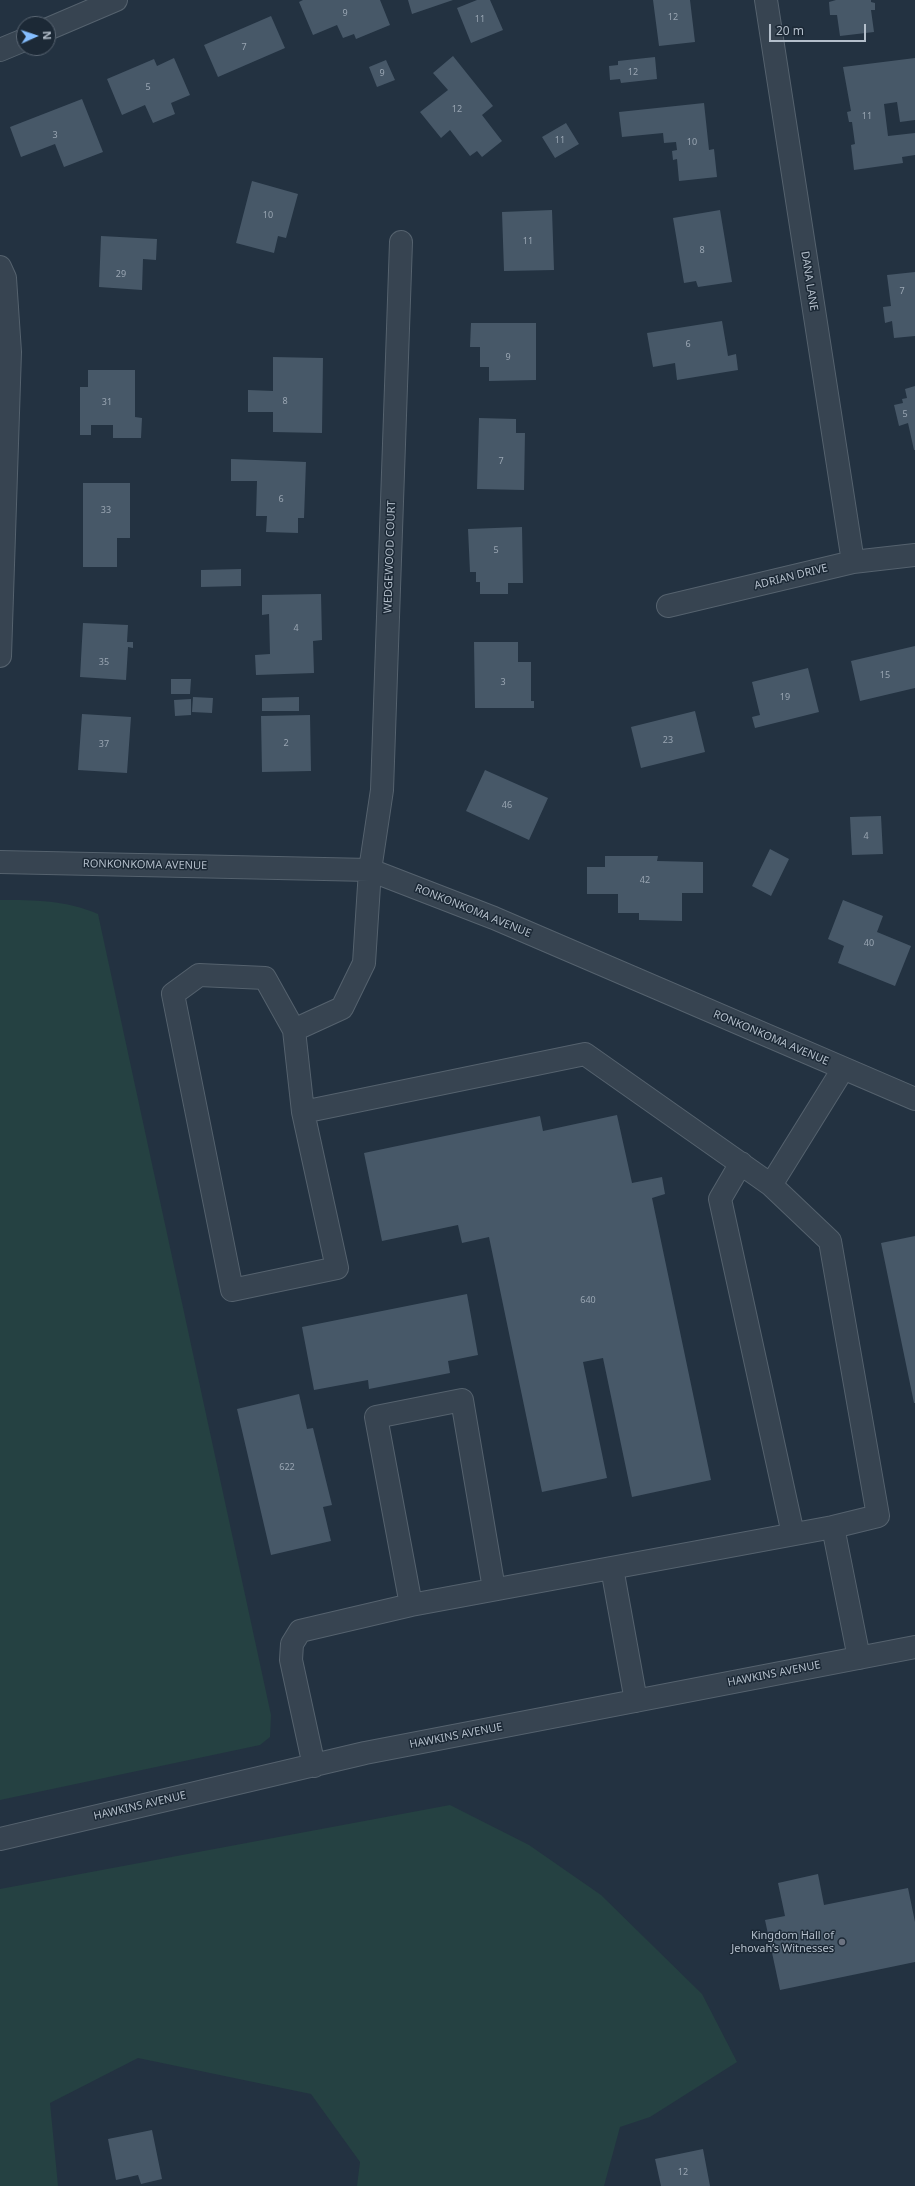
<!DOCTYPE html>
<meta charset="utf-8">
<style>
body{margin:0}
#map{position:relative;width:915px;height:2186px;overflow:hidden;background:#233241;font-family:"Noto Sans",sans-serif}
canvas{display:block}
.north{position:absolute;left:16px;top:16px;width:40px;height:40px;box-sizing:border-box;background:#1c2936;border:1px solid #596572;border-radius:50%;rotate:87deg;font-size:11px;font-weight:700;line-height:16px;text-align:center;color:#b4bfcb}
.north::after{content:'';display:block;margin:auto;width:14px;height:18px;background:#85beff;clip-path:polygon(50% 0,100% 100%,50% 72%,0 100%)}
.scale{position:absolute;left:769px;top:24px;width:97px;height:18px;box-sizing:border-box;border:2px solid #b4bfcb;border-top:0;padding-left:5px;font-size:12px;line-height:14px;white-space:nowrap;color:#b4bfcb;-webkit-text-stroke:3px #1c2936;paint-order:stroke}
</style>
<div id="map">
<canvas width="915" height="2186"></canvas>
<div class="north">N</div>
<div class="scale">20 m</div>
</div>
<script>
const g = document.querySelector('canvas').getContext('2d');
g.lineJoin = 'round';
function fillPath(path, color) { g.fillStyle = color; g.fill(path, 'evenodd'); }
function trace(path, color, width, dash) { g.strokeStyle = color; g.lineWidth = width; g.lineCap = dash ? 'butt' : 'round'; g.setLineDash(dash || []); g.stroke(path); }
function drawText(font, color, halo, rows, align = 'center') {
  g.font = font + ' "Noto Sans",sans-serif'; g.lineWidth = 3; g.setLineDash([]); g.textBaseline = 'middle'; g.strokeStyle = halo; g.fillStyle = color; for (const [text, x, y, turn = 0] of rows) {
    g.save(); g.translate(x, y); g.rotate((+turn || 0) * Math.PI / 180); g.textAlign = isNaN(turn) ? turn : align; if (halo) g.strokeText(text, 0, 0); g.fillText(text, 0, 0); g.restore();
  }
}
fillPath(new Path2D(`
 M0,900C34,900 66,900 98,914L271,1715L270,1737L260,1745L0,1800Z
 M450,1805L529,1845L601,1895L702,1994L737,2062L650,2117L620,2127L604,2186H357L360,2162L311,2094L138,2058L50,2103L58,2186H0V1889Z`), '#254142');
fillPath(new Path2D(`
 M303,0H380L390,25L356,39L354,34L343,38L337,25L313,35L299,2Z
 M408,0H453L412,14Z
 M477,0H490L503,30L471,43L457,8Z
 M653,0H690L695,42L659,46Z
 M836,0H871V2L875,3V10H871L874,32L840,36L837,15H830L829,2Z
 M271,16L285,48L218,77L204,45Z
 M453,56L493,106L482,115L502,141L482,157L477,151L470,156L450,130L441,138L420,112L448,90L433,73Z
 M655,57L657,79L621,83L620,79L610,80L609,66L618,65V61Z
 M174,58L190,95L171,103L175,114L153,123L145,105L122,115L107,79L154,59L157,66Z
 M915,58V120L900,122L897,102L884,104L888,136L915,133V155L902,157L903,163L854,170L851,145L855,144L852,122H849L847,112L851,111L843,67Z
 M386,60L395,80L377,87L369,67Z
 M82,99L103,152L64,167L55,144L21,157L10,127Z
 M704,103L709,150L714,149L717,177L679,181L677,159L673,160L672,151L677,150L676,142L664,143L663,133L622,137L619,112Z
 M566,123L579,144L555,158L542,137Z
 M252,181L298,194L286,238L278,236L274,253L236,243Z
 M552,210L554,270L504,271L502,212Z
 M720,210L732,282L698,287L696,281L684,283L673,218Z
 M101,236L157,239L156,260L143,259L142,290L99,287Z
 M915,272V336L894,338L892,321L885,323L883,307L891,306L887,275Z
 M722,321L728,356L736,354L738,370L677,380L675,363L653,367L647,333Z
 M471,323H536V380L489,381V367H480V347H470Z
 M273,357L323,358L322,433L273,432V412H248V390L273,391Z
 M88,370H135V417L142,418L141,438H113V425H91V435H80V387H88Z
 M915,386V450H914L908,423L899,426L894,405L903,403L902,399L907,398L905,389Z
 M479,418L516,419V433H525L524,490L477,489Z
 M231,459L306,462L304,518H298V533L266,532L267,516H256L257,481H231Z
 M83,483H130V538H117V567H83Z
 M522,527L523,583H508V594H480V582H476V572H470L468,529Z
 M241,569V586L201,587V570Z
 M321,594L322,640L313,641L314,673L256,675L255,655L270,654L269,614L262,615V595Z
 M83,623L128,625L127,642H133V648L128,647L126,680L80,677Z
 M474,642H518V662H531V701H534V708H475Z
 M915,646V688L860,701L851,661Z
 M808,668L819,712L755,728L752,717L760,715L752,682Z
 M171,679H191L190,694H171Z
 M193,697L213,698L212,713L192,712Z
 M299,697V711H262V698Z
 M191,699V715L175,716L174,700Z
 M695,711L705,752L641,768L631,727Z
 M82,714L131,717L127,773L78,770Z
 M310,715L311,771L262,772L261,716Z
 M485,770L548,798L529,840L466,811Z
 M881,816L883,854L852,855L850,817Z
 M770,849L789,859L771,896L752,886Z
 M605,856H658L657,861L703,862V893H682V921L639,920V913H618V894H587V867H605Z
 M843,900L883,916L877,932L911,946L895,986L838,963L844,946L828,939Z
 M617,1115L632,1183L662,1177L665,1194L652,1198L711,1480L632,1497L603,1358L583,1362L607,1478L542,1492L489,1237L462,1243L458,1225L382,1241L364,1153L540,1116L543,1131Z
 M915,1236V1403H914L881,1243Z
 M467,1294L478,1355L448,1361L450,1373L369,1389L368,1380L314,1390L302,1327Z
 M299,1394L307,1429L313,1428L332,1505L323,1507L331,1541L271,1555L237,1409Z
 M818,1874L824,1905L908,1888L915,1922V1962L780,1990L765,1920L785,1916L778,1883Z
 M152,2130L162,2179L141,2184L138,2175L116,2180L108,2139Z
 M703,2149L710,2186H661L655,2159Z`), '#475868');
const minor = new Path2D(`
 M766,0L853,562
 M48,29L116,0
 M0,50L24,40
 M401,242L382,790L370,870L364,963L342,1008L294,1030L303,1112L585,1054L771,1185L830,1241L878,1516L833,1527
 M0,267L5,278L10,352L0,656
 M668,606L853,562L915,555
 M0,862L370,870L494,918L915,1099
 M294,1030L265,978L199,975L173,994L232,1290L337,1268L303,1112
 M741,1163L720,1199L793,1534
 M771,1185L843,1069
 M612,1568L636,1701
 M494,1589L462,1400L376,1417L411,1605L833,1527L859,1658
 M314,1766L291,1660L292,1644L300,1631L411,1605
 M0,1839L365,1753L915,1647`);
trace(minor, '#55626e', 24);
trace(minor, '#374451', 22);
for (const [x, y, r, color] of [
 [842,1942,4,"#6b7280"]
]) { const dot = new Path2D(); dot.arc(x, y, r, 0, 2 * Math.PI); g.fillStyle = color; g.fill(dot); trace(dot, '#1c2936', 1.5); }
drawText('9px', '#99a5b2', null, [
 ["9",345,13],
 ["12",673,17],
 ["11",480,19],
 ["7",244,47],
 ["12",633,72],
 ["9",382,73],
 ["5",148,87],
 ["12",457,109],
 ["11",867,116],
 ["3",55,135],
 ["11",560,140],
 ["10",692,142],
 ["10",268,215],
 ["11",528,241],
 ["8",702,250],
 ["29",121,274],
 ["7",902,291],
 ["6",688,344],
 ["9",508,357],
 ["8",285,401],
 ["31",107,402],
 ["5",905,414],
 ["7",501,461],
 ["6",281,499],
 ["33",106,510],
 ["5",496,550],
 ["4",296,628],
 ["35",104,662],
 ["15",885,675],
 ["3",503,682],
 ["19",785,697],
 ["23",668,740],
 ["2",286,743],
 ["37",104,744],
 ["46",507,805],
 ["4",866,836],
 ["42",645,880],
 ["40",869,943],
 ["640",588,1300],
 ["622",287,1467],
 ["12",683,2172]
]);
drawText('11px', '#b4bfcb', '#1c2936', [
 ["DANA LANE",809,281,81],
 ["WEDGEWOOD COURT",390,557,-88],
 ["ADRIAN DRIVE",791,577,-14],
 ["RONKONKOMA AVENUE",145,865,1],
 ["RONKONKOMA AVENUE",473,911,22],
 ["RONKONKOMA AVENUE",771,1038,23],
 ["HAWKINS AVENUE",774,1674,-11],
 ["HAWKINS AVENUE",456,1736,-11],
 ["HAWKINS AVENUE",140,1806,-13]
]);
drawText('11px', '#b4bfcb', '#1c2936', [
 ["Kingdom Hall of",834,1936],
 ["Jehovah’s Witnesses",834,1949]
], 'right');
</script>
